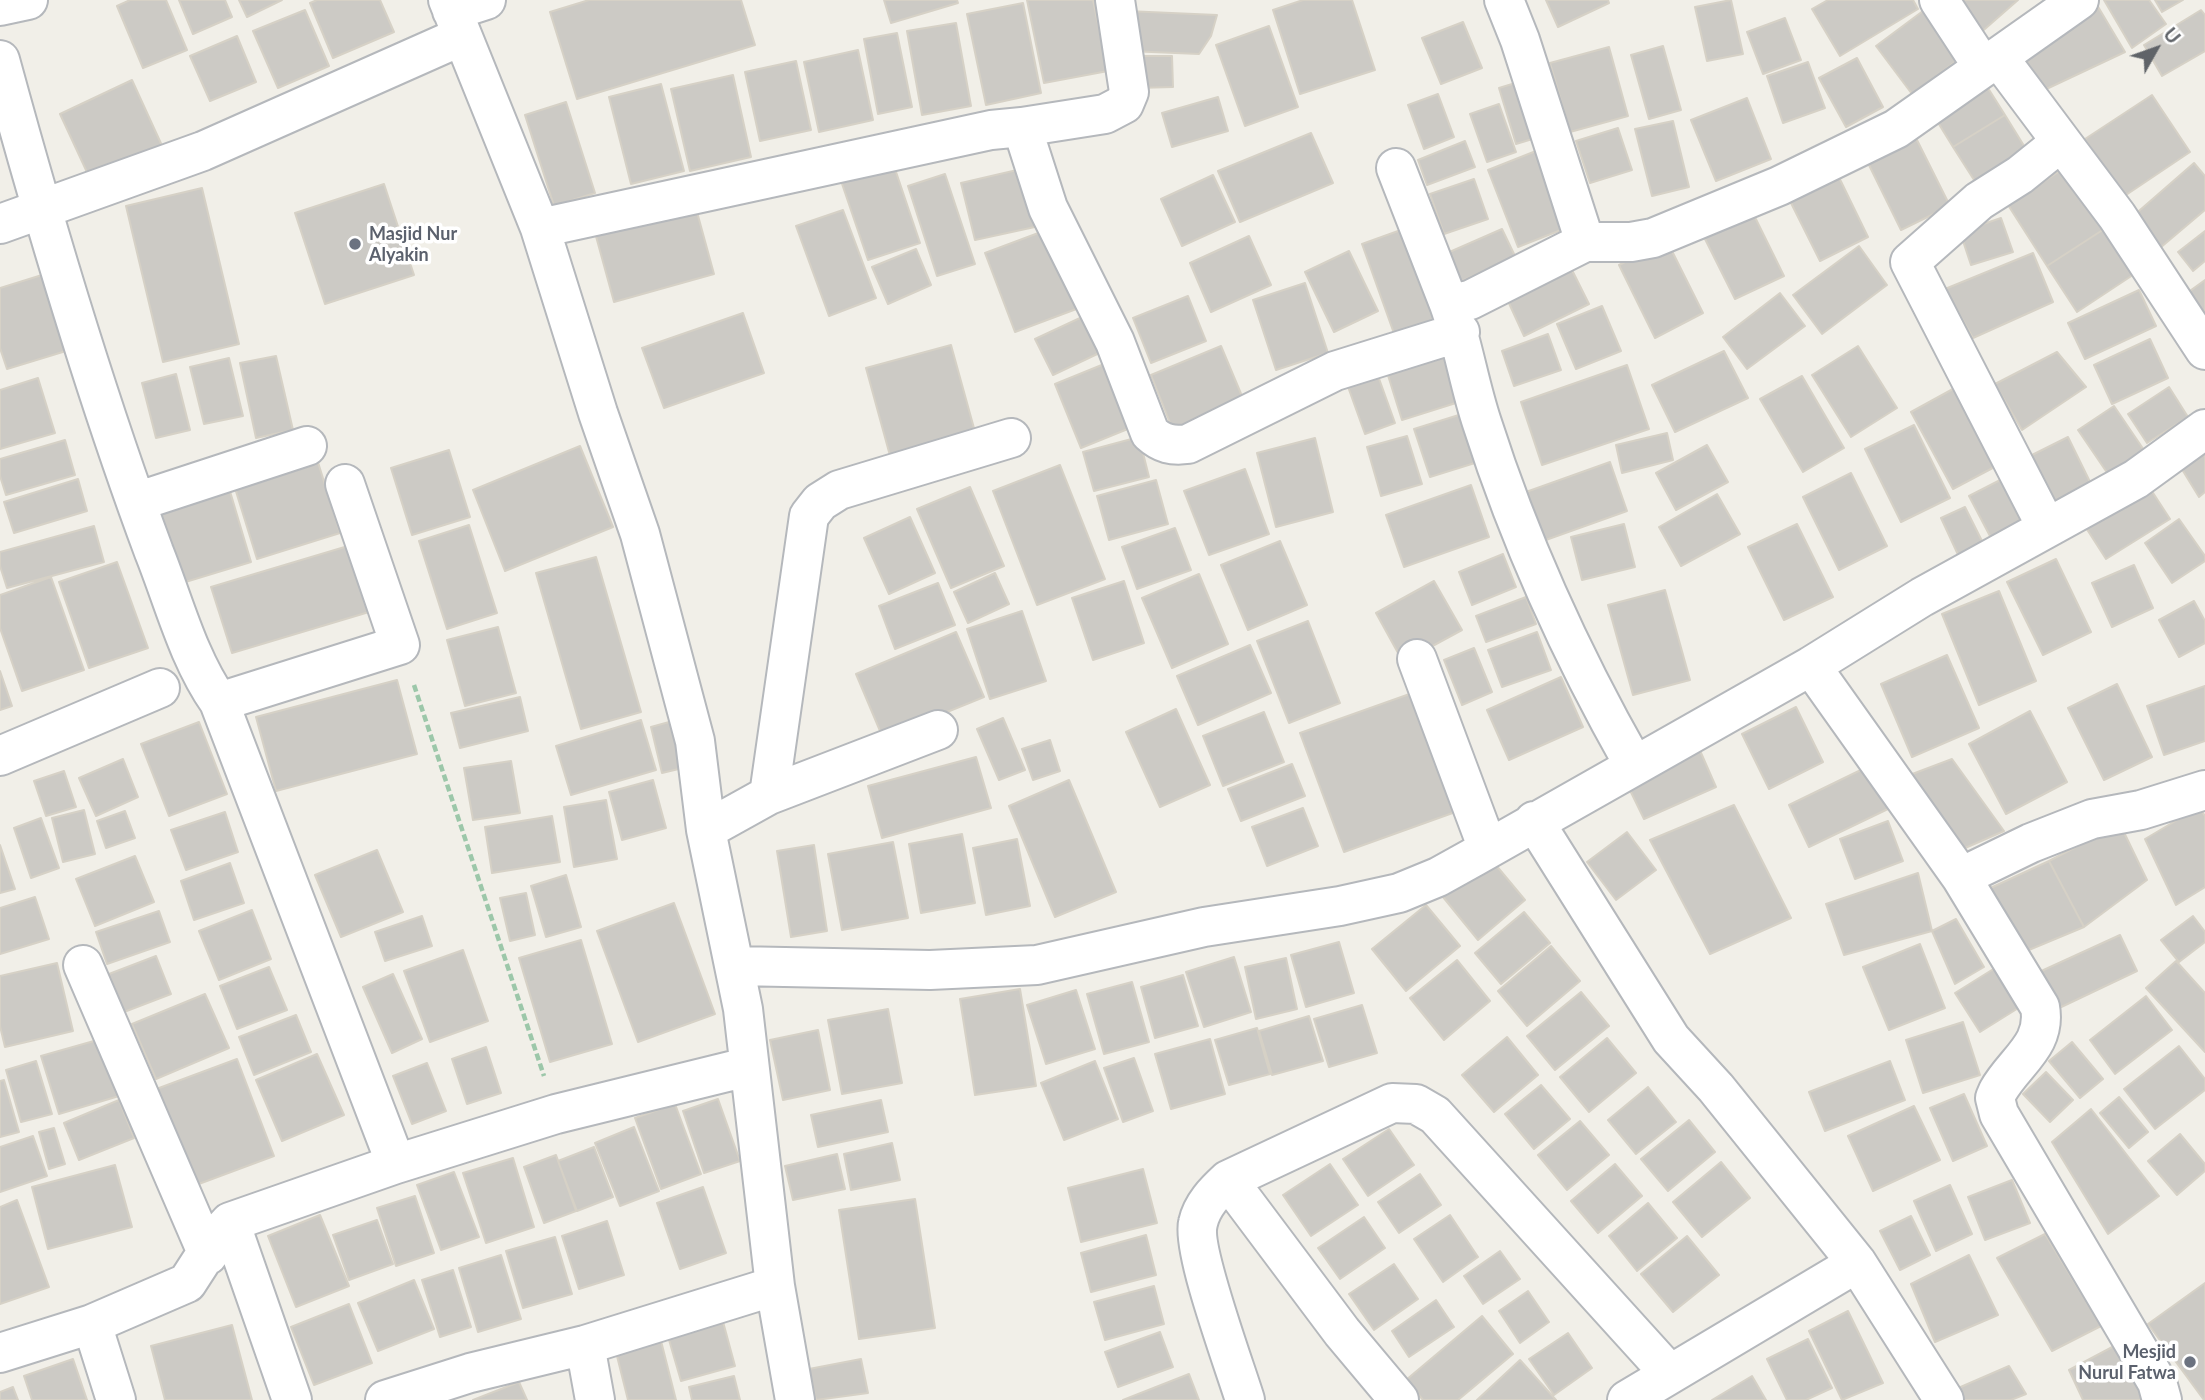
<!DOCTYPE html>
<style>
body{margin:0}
#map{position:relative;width:2205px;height:1400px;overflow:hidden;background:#f1efe8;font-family:Lato,sans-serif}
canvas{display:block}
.north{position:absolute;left:2121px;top:14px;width:70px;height:70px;-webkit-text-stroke:5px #fff;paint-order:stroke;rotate:50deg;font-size:19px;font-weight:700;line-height:28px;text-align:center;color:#5f6368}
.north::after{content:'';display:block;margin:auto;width:24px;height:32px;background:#5f6368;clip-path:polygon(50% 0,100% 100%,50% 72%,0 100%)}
</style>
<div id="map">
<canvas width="2205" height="1400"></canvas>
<div class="north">U</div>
</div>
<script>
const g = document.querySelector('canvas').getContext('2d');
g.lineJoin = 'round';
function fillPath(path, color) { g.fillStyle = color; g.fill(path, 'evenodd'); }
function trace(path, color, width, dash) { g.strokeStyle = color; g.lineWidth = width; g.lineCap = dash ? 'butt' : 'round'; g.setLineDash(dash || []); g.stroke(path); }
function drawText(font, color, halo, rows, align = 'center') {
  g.font = font + ' Lato,sans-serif'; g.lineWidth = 7; g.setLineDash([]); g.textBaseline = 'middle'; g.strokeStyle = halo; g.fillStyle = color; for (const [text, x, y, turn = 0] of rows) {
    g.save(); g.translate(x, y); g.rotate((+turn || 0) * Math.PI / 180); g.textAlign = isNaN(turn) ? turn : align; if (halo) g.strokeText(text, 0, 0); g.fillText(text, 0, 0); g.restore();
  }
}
const building = new Path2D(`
 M130,0H166L187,50L143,68L117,6Z
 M179,0H225L232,17L193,34Z
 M239,0H282L247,17Z
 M317,0H380L394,32L333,58L310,3Z
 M589,0H741L755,45L577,99L550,12Z
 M884,0H957L958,3L891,23Z
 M1027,0H1093L1108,71L1044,83Z
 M1303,0H1352L1375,70L1300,94L1273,10Z
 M1546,0H1608L1609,3L1558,27Z
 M1731,0L1743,54L1707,61L1695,7Z
 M1828,0H1913L1918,9L1840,56L1812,9Z
 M1947,0H2018L1978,35Z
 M2104,0H2149L2166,24L2132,48Z
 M2155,0H2183L2162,12Z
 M1023,3L1041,93L986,105L967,14Z
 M2097,5L2125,52L2040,92L2015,52Z
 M1927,8L1963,56L1912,94L1876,46Z
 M305,10L329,66L278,88L253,31Z
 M2201,10L2205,15V51L2162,76L2144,45Z
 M1126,11L1217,15L1211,36L1199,54L1128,51Z
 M1785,18L1801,60L1763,74L1747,32Z
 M1463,22L1482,68L1441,84L1422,38Z
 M956,23L971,106L922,115L907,31Z
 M1269,26L1298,107L1245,126L1216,45Z
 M897,33L912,107L878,114L864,39Z
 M237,36L256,82L210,101L190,56Z
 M1663,46L1681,110L1649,119L1631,55Z
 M1609,47L1628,116L1570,132L1550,63Z
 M858,50L873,120L819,132L804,62Z
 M1136,56H1172L1173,87L1137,88Z
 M1857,58L1883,107L1846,127L1819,78Z
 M796,61L811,130L760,141L745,72Z
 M1808,62L1825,108L1783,123L1767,76Z
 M733,75L751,157L690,171L671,89Z
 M1981,77L2005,115L1953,147L1929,108Z
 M132,80L164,150L92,183L60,114Z
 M1522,81L1539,137L1516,144L1499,88Z
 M661,84L684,171L631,184L609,97Z
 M1438,94L1454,137L1424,149L1408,105Z
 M2152,95L2190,152L2123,197L2085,139Z
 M1218,97L1228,131L1172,147L1162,113Z
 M1747,98L1771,159L1716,181L1691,120Z
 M566,102L595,193L554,206L525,115Z
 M1499,104L1516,152L1487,162L1470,114Z
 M2005,115L2034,162L1983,194L1953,147Z
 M1673,121L1689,187L1652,196L1635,129Z
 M1618,128L1632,170L1590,183L1576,141Z
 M1311,133L1333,183L1240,222L1218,171Z
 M1914,134L1950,206L1901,230L1865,157Z
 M1465,141L1475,167L1427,185L1418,160Z
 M1541,149L1571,226L1518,247L1488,170Z
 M891,157L920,243L868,260L839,175Z
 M2075,161L2115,222L2047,266L2008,205Z
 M2194,163L2205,176V210L2160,248L2132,217Z
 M1833,165L1868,237L1820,261L1784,189Z
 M1030,167L1044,225L975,240L961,183Z
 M945,174L975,264L937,276L908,186Z
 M1213,175L1235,222L1182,246L1161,199Z
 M1474,179L1488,219L1444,234L1430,194Z
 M384,184L414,275L325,304L295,213Z
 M202,188L239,344L163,362L126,206Z
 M694,201L714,274L614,302L594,229Z
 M1748,203L1784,276L1735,299L1699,227Z
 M843,210L876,298L829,316L796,226Z
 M2001,218L2013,252L1971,265L1960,232Z
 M2115,222L2145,267L2077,312L2047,266Z
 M1412,226L1445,322L1396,339L1362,244Z
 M1049,229L1079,308L1015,332L985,253Z
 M1502,229L1515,256L1458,283L1445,254Z
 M2205,231V261L2193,271L2178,252Z
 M1249,236L1271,285L1211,312L1190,263Z
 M1667,241L1703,313L1655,338L1619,265Z
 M1859,246L1887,285L1822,334L1793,295Z
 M916,249L931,285L888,304L872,267Z
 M1349,251L1378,311L1334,332L1305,272Z
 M2033,253L2053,302L1973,338L1945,289Z
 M1571,268L1589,304L1524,336L1507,299Z
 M42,275L66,351L7,369L0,348V288Z
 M2205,280V318L2187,293Z
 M1305,283L1328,353L1276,370L1253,300Z
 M2139,290L2156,326L2085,359L2068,323Z
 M1780,293L1805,326L1747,369L1723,337Z
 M1188,296L1206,341L1151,363L1133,318Z
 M1602,306L1621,351L1576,369L1557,324Z
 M1095,311L1112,347L1053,375L1035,339Z
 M743,313L764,373L664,408L642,348Z
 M1548,334L1561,370L1514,386L1502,351Z
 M2150,339L2168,378L2112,404L2094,365Z
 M951,345L977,439L892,463L866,368Z
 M1221,346L1247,408L1176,438L1151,375Z
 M1858,346L1897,408L1851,437L1812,375Z
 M1724,351L1748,398L1675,432L1652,385Z
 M1442,352L1459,402L1402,420L1386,369Z
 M2057,352L2086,387L2022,430L1995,384Z
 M276,356L293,430L256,438L240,363Z
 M229,358L243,416L204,424L190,367Z
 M1114,360L1140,424L1081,448L1055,384Z
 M1627,365L1649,429L1542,465L1521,402Z
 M1377,373L1395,423L1365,434L1347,384Z
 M176,374L190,430L156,438L142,383Z
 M1802,376L1844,448L1803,472L1760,399Z
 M38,378L55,433L0,449V390Z
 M1962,384L2004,462L1953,489L1911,412Z
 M2169,387L2188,417L2147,443L2128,414Z
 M2114,406L2146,453L2110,477L2078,430Z
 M1462,414L1478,462L1430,477L1414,429Z
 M1914,425L1950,498L1901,522L1865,449Z
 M1667,433L1673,460L1622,473L1616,445Z
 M2205,433V492L2199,497L2175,458Z
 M1407,436L1422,484L1381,496L1367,447Z
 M1139,437L1149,477L1094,491L1083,452Z
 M2068,437L2094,490L2049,513L2022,460Z
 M1315,438L1333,512L1276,527L1257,453Z
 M65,440L75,475L6,495L0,476V459Z
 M1707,445L1728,482L1676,510L1656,473Z
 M580,446L613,527L505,571L473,490Z
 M449,450L470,517L412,535L391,468Z
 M317,459L340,533L257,559L234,485Z
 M1610,462L1627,511L1543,541L1526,492Z
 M1060,465L1105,579L1037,605L993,491Z
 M1245,469L1269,534L1209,555L1184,491Z
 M1851,473L1887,546L1839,570L1803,497Z
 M2010,475L2031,517L1991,538L1969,496Z
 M78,479L87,511L14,533L4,502Z
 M2144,479L2170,519L2106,559L2081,520Z
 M1156,480L1168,524L1109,540L1097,496Z
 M1471,485L1489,537L1404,567L1386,515Z
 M970,487L1004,566L951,588L917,509Z
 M229,488L251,562L169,587L147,513Z
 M1717,494L1740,534L1681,566L1659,527Z
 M1965,507L1985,547L1960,559L1941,518Z
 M910,517L935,573L889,594L864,538Z
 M2179,519L2205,556V561L2172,583L2145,543Z
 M1624,524L1635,567L1582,580L1571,537Z
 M1797,524L1833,597L1784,620L1748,547Z
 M469,525L497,613L447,629L419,541Z
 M94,526L104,562L7,588L0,566V552Z
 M1175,528L1191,570L1137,589L1122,547Z
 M1280,541L1307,605L1248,630L1221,565Z
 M348,546L369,612L232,653L211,587Z
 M1503,554L1516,587L1472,605L1459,572Z
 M596,557L641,712L581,729L536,573Z
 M2056,559L2091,632L2043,655L2007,582Z
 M117,562L148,648L89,668L59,582Z
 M2134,565L2153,608L2112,627L2092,583Z
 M995,573L1009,604L968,623L954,592Z
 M1199,574L1228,644L1172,668L1142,598Z
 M51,577L84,670L22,691L0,628V595Z
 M1124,581L1144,643L1093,660L1072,598Z
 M1434,581L1462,630L1403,662L1376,613Z
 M938,583L955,625L895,649L879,606Z
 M1665,590L1690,680L1633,695L1608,605Z
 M1999,591L2036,681L1979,705L1942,614Z
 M1526,597L1536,624L1486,642L1476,616Z
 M2194,601L2205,621V643L2179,657L2159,620Z
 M1022,611L1046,681L990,699L967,629Z
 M1308,621L1340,703L1289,723L1257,641Z
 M498,627L516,693L465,706L447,640Z
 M956,632L984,697L883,738L856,674Z
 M1537,632L1551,670L1502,687L1488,650Z
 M1250,645L1271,693L1198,725L1177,676Z
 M1474,648L1492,692L1462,705L1444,660Z
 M1947,655L1979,728L1912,757L1881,684Z
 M0,671L12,706L0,710Z
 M1561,677L1583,727L1509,760L1487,710Z
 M397,680L417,754L276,791L256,717Z
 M2117,684L2152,757L2104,780L2068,708Z
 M2205,686V741L2164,755L2147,706Z
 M1418,691L1461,810L1344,852L1300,733Z
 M520,697L528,731L460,748L451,713Z
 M1796,707L1823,762L1769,789L1742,734Z
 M1176,709L1210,785L1160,807L1126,732Z
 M2030,711L2067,782L2006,814L1969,744Z
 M1264,712L1284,762L1223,786L1203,736Z
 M1003,718L1025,770L999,780L977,729Z
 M680,719L691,766L662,773L651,727Z
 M641,720L656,770L571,795L556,746Z
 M199,722L227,794L169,816L141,744Z
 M1050,740L1060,771L1033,780L1022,749Z
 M1698,746L1716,787L1644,819L1625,780Z
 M976,757L991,808L882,838L868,786Z
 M123,759L138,797L96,816L79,778Z
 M1952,759L2004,831L1956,852L1907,776Z
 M511,761L520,813L473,820L464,768Z
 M1292,764L1305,796L1241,821L1228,789Z
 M1869,766L1890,808L1809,847L1789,805Z
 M64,771L76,807L46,816L34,781Z
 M653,780L666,828L622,840L609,792Z
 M1069,780L1116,892L1055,917L1009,806Z
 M606,800L617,859L574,867L564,807Z
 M1734,805L1791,918L1710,954L1650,840Z
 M2199,807L2205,816V887L2176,905L2145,839Z
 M1303,808L1318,846L1267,866L1252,827Z
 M84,810L95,854L63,862L52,818Z
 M125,811L135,838L106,848L97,821Z
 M225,812L238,852L186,870L171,830Z
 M552,816L560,862L492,873L485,827Z
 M41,818L59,868L31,878L14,828Z
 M1888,821L1903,861L1855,879L1840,839Z
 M2120,824L2147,880L2084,927L2049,861Z
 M1627,832L1656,870L1616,900L1587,862Z
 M962,834L975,903L921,913L909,844Z
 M1017,839L1030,906L986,915L973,848Z
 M893,842L908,918L842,930L828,854Z
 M0,845L15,889L0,893Z
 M814,845L827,931L791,937L777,851Z
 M377,850L403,912L341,937L315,875Z
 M135,856L154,902L95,926L76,879Z
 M1490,858L1525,900L1478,940L1443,897Z
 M2049,861L2084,927L2012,957L1984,891Z
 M230,863L244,903L194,920L181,881Z
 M1918,873L1932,931L1844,955L1826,904Z
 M566,875L581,927L546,937L531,886Z
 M526,893L535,935L510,941L500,898Z
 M35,897L49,939L0,954V908Z
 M674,903L715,1014L638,1042L597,931Z
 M1426,905L1460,946L1406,991L1372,949Z
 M252,910L271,959L219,980L199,931Z
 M159,911L170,942L107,964L96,932Z
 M1524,912L1550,943L1501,984L1475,953Z
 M422,916L432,946L385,961L375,932Z
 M2193,916L2205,932V942L2179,962L2161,940Z
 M1956,919L1984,967L1955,984L1932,931Z
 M2120,935L2137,971L2055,1010L2037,973Z
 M581,940L612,1044L550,1062L519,958Z
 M1339,942L1354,993L1306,1007L1291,955Z
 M1920,944L1945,1008L1889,1030L1863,967Z
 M1551,946L1580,981L1527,1026L1498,991Z
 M463,950L488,1021L430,1042L404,971Z
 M156,956L171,994L124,1012L109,974Z
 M1234,957L1251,1012L1204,1027L1186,972Z
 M1286,958L1297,1009L1256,1019L1245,967Z
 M1457,960L1490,1001L1444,1040L1410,998Z
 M2176,961L2205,993V1052L2146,988Z
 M57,963L73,1031L5,1047L0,1026V976Z
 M269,967L287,1010L237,1029L220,986Z
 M1995,968L2020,1007L1980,1032L1955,993Z
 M393,974L422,1039L392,1053L363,987Z
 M1183,975L1198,1026L1155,1038L1141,987Z
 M1132,982L1149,1042L1104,1054L1087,994Z
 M1020,989L1036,1086L975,1095L960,999Z
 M1076,990L1095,1049L1046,1064L1027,1005Z
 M1581,992L1609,1026L1555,1070L1527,1036Z
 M205,994L229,1048L156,1079L132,1024Z
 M2146,996L2172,1030L2115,1074L2090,1040Z
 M1362,1005L1377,1053L1329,1067L1314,1019Z
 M888,1009L902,1083L842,1094L828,1020Z
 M296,1015L311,1052L254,1075L239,1037Z
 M1309,1016L1323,1061L1272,1075L1259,1031Z
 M1963,1022L1980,1075L1923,1093L1906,1040Z
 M1257,1028L1270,1074L1229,1085L1215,1040Z
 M818,1030L830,1090L783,1100L770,1040Z
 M1507,1037L1538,1075L1494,1112L1462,1075Z
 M1607,1038L1636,1073L1589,1112L1560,1077Z
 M101,1039L119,1096L59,1114L41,1056Z
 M1210,1039L1225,1094L1171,1109L1155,1054Z
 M2072,1042L2103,1079L2080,1098L2049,1061Z
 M2179,1046L2205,1079V1090L2155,1129L2124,1089Z
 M486,1047L501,1093L467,1104L452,1059Z
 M317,1054L344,1115L282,1141L256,1080Z
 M1134,1058L1153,1111L1123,1122L1104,1068Z
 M237,1059L274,1156L188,1188L151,1091Z
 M36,1061L52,1114L21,1122L6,1070Z
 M1095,1061L1118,1119L1064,1140L1041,1083Z
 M1890,1061L1905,1100L1825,1131L1809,1092Z
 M427,1063L446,1111L412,1124L393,1076Z
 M2046,1072L2073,1100L2050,1122L2023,1094Z
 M4,1080L19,1132L0,1137V1081Z
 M1541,1085L1570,1119L1534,1149L1505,1114Z
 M1648,1087L1676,1122L1636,1154L1608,1120Z
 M1964,1094L1987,1146L1953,1161L1930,1108Z
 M2119,1097L2148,1132L2129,1148L2100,1113Z
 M718,1099L740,1161L704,1173L683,1111Z
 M119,1100L134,1138L79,1160L64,1123Z
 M881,1100L888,1132L818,1147L811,1115Z
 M675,1104L701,1174L661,1189L635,1118Z
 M1914,1106L1940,1160L1873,1191L1848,1136Z
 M2091,1109L2159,1196L2108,1234L2052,1142Z
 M1689,1120L1715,1152L1668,1191L1641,1159Z
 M1580,1121L1609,1155L1567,1190L1538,1155Z
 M634,1127L659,1191L620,1206L595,1143Z
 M54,1128L65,1164L49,1169L39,1132Z
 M1389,1129L1414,1165L1368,1196L1343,1159Z
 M2180,1134L2205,1164V1171L2177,1195L2148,1161Z
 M33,1136L47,1176L0,1192V1147Z
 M892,1143L900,1180L851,1190L844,1154Z
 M594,1147L613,1197L577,1211L558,1161Z
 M837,1154L845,1189L793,1200L785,1166Z
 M556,1155L576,1211L544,1223L524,1167Z
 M513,1158L534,1227L486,1243L463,1173Z
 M1721,1162L1750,1198L1702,1237L1673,1202Z
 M1330,1164L1358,1205L1311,1236L1283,1195Z
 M1615,1164L1642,1196L1598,1233L1571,1201Z
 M115,1165L132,1227L48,1249L32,1187Z
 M1143,1169L1157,1223L1081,1242L1068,1188Z
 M454,1172L479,1237L441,1250L417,1185Z
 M1420,1174L1441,1205L1399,1233L1378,1202Z
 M2012,1180L2030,1223L1985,1240L1968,1197Z
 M1950,1185L1972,1234L1936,1251L1914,1201Z
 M703,1187L726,1253L680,1269L657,1203Z
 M415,1196L434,1253L396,1266L377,1208Z
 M915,1199L935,1328L859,1339L839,1210Z
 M17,1200L49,1287L0,1304V1207Z
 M1648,1203L1677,1238L1637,1271L1609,1236Z
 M320,1215L349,1286L296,1307L268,1236Z
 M1450,1215L1478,1257L1443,1282L1414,1239Z
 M1911,1216L1930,1255L1900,1270L1880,1231Z
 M1364,1217L1385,1248L1340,1279L1318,1248Z
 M377,1220L393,1264L349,1280L333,1235Z
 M607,1221L624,1275L579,1289L562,1236Z
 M2045,1234L2101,1326L2052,1351L1997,1258Z
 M1146,1235L1156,1275L1091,1292L1081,1253Z
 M1687,1236L1719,1275L1673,1312L1641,1274Z
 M555,1237L572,1294L523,1308L506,1251Z
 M1500,1251L1520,1279L1483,1304L1464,1276Z
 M501,1255L521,1319L478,1332L459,1268Z
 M1969,1255L1998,1315L1935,1342L1911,1284Z
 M1394,1264L1418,1299L1374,1330L1349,1294Z
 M453,1270L471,1327L440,1337L422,1280Z
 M414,1280L434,1329L378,1351L358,1303Z
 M2205,1283V1400H2204L2148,1324Z
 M1154,1286L1164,1324L1105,1340L1094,1302Z
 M1528,1291L1549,1322L1520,1343L1499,1311Z
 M1436,1300L1454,1327L1409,1357L1392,1331Z
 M349,1304L372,1363L314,1385L291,1327Z
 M1848,1311L1883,1383L1842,1400L1809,1331Z
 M1482,1316L1513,1354L1458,1400H1423L1406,1380Z
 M722,1318L735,1366L681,1381L667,1333Z
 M232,1325L252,1400H165L151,1346Z
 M1160,1332L1173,1367L1118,1387L1105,1352Z
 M1568,1333L1592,1368L1554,1395L1529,1359Z
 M660,1337L676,1400H628L615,1348Z
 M1808,1339L1832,1388L1806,1400H1787L1767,1359Z
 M2118,1344L2149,1400H2083L2069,1370Z
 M73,1359L87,1400H32L24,1376Z
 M861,1359L868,1393L816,1400L809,1369Z
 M1520,1360L1556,1400H1477Z
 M2009,1366L2026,1394L2011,1400H1962L1956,1389Z
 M1189,1374L1199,1400H1123Z
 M734,1376L740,1400H692L689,1387Z
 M1752,1376L1766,1400H1712Z
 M519,1382L527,1400H473Z
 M13,1387L18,1400H0V1392Z`);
fillPath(building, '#cccac5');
trace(building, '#d6d1c6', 2);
const minor = new Path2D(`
 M448,0L540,228L598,413L640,534L695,741L706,830L743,1009L775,1286L795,1400
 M1504,0L1520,40L1585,242
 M1939,0L1983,67
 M0,6L28,0
 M452,11L486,0
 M1998,57L2117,216L2205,350
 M0,60C45,225 94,391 154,552C174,602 188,658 219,702L400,645L345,484
 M1022,127L1105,114L1124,104L1129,92L1115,0
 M1396,168L1449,304
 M0,224L203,151L462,36
 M540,228L991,130L1022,127L1048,208L1115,342L1150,433C1162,444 1172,446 1188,444L1335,371L1460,332
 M136,502L307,446
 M2047,528L1910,262L1979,201L2020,175L2061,142
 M1417,659L1488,849
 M1811,666L1961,877L2031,843L2092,819L2141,810L2205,790
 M219,702L396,1164
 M0,756L160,688
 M1634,765C1572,656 1520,542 1482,423C1469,384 1463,343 1449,304L1470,300L1585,242H1631L1653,238L1779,186L1896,129L2079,0
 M769,795L809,516L820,502L839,490L1011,438
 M1534,821L1671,1039L1716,1088L1857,1263L1944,1400
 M706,830L769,795L938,730
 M1961,877L2040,1007C2047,1045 2015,1061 1998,1091L1995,1098L1999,1114L2157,1382L2162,1400
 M83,965L208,1255
 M736,966L930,970L1037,965L1204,927L1340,906L1399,893L1438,877L1474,857L1811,666L1922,597L2136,479L2205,429
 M1228,1180L1342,1332L1399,1400
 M230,1222L292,1400
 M92,1324L187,1283L218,1235L230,1222L396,1164L556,1114L747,1067
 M585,1345L595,1400
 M0,1353L92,1324L116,1400
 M385,1400L470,1373L585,1345L775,1286
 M1245,1400C1235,1367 1191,1249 1198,1223C1202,1205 1215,1192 1228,1180L1392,1103L1416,1104L1435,1115L1669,1373
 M1627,1400L1857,1263`);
trace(minor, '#b5b8bc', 42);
trace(new Path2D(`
 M414,685L544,1076`), '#9cc7a9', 4.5, [7, 3.5]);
trace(minor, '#fff', 38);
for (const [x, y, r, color] of [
 [355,244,7,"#6b7280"],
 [2190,1362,7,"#6b7280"]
]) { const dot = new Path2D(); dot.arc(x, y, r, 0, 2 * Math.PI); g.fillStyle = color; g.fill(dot); trace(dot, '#fff', 2.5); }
drawText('bold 18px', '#5b616d', '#fff', [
 ["Masjid Nur",369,234],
 ["Alyakin",369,255],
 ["Mesjid",2176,1352,"right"],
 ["Nurul Fatwa",2176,1373,"right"]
], 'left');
</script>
